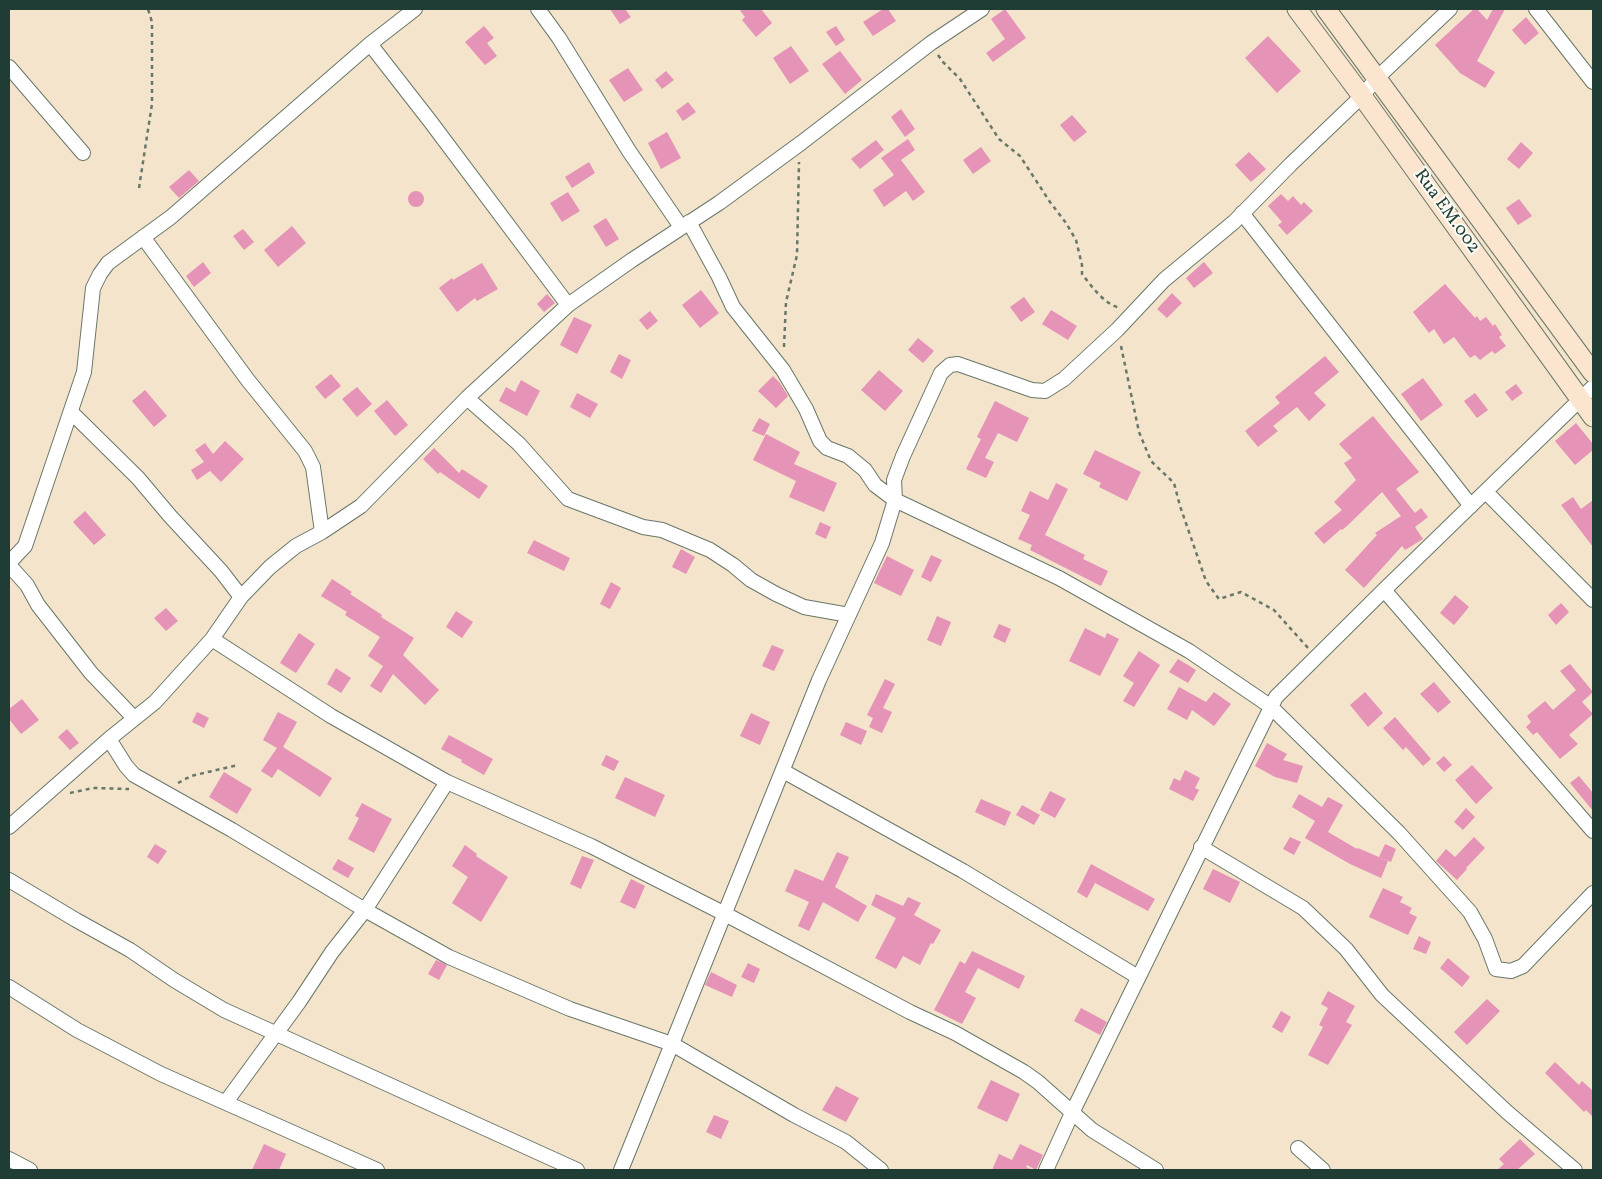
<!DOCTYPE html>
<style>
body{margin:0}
#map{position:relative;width:1602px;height:1179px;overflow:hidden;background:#f3e4cb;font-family:Vollkorn,serif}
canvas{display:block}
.frame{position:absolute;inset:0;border:10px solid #1f3d34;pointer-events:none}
</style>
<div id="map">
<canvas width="1602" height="1179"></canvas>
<div class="frame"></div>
</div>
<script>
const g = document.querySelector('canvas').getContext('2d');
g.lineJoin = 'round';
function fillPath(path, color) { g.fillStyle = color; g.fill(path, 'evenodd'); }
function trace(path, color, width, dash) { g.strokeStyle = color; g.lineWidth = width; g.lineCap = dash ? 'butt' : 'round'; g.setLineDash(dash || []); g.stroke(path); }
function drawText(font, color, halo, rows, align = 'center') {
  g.font = font + ' Vollkorn,serif'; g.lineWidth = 4; g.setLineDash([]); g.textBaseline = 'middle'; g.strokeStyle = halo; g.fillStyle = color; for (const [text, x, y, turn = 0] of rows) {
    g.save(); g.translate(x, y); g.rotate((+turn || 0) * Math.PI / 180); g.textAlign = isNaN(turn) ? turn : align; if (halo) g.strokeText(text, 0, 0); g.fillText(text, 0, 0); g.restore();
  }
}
fillPath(new Path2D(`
 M610,9H625L631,17L620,24Z
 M739,9H761L772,23L756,37L742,20L745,17Z
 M883,9H888L896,21L873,36L863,22Z
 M1005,9L1026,38L993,62L986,53L1005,39L991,19Z
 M1474,9H1477L1487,20L1493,9H1505L1477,61L1495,72L1485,88L1460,73L1435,45Z
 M1526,17L1539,33L1525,45L1512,30Z
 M484,26L494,38L487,43L497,56L485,65L465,42Z
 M836,26L845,40L836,46L826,32Z
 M1268,36L1301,71L1277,93L1245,58Z
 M791,46L809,71L790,84L773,58Z
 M840,51L862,80L845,94L822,64Z
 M628,68L643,90L624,102L609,80Z
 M666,71L674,80L662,89L655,80Z
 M688,102L696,112L683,121L676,111Z
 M901,109L915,129L905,137L891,117Z
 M1072,115L1087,132L1074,142L1060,125Z
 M667,132L681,158L661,169L648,143Z
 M908,139L915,150L901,160L925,192L913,201L906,191L884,207L873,190L894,175L881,158Z
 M876,140L884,150L860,169L851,159Z
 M1521,142L1533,153L1519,169L1507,159Z
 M981,147L991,161L973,174L963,160Z
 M1249,152L1266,169L1251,182L1235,165Z
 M589,162L595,173L572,188L565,177Z
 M189,170L199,181L179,198L169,187Z
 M408 199a8 8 0 1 1 16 0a8 8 0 1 1-16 0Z
 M568,192L580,211L562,222L550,203Z
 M1281,194L1288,201L1293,196L1301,205L1304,202L1313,211L1287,235L1278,225L1282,222L1268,206Z
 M1519,199L1532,216L1518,225L1506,208Z
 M606,218L619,239L606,247L593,226Z
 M292,226L306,243L278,267L264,250Z
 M243,229L254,242L244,250L233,236Z
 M203,262L211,273L194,287L186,276Z
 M1204,262L1213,273L1194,288L1186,278Z
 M482,263L498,289L477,301L475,298L457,312L439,288L452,278L453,280Z
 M1445,284L1475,318L1477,316L1480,321L1486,317L1493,326L1495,324L1502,335L1499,337L1506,346L1495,354L1492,351L1480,360L1475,355L1470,358L1454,337L1444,344L1434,329L1429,333L1413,312Z
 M701,290L719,313L700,328L682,305Z
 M1172,293L1182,303L1167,318L1157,309Z
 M547,294L555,303L544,312L537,304Z
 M1024,297L1035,312L1021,322L1010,307Z
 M1051,310L1077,326L1068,340L1042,324Z
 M650,311L658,321L647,330L639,320Z
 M574,317L592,325L577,354L560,345Z
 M918,338L934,351L923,363L908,350Z
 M619,354L631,360L622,379L610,372Z
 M1325,356L1339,372L1314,393L1326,405L1309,421L1297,407L1273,426L1278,431L1258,447L1245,431L1280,403L1275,397Z
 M879,370L903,391L885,411L861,390Z
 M331,374L341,386L325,399L315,387Z
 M773,376L780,383L788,396L776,408L758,391Z
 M1423,378L1443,405L1421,421L1401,394Z
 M521,380L540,391L527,416L499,401L506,387L515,392Z
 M1516,384L1523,393L1512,401L1505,392Z
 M357,387L372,404L357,417L342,399Z
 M145,390L167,416L154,427L132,401Z
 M577,393L598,404L590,418L570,407Z
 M1475,393L1488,410L1477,418L1464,401Z
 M387,400L408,425L395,436L374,411Z
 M995,401L1029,418L1017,442L998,433L985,458L994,462L986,478L966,469L981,439L977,437Z
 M1373,416L1419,472L1396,489L1415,513L1421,508L1428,517L1415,527L1423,539L1405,550L1402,546L1364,588L1345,570L1377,535L1375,533L1401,516L1382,492L1347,526L1342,530L1341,529L1324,544L1314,533L1342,510L1334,502L1356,480L1344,463L1352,458L1339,444Z
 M759,418L770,424L764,436L752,431Z
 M1576,423L1593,444V450L1575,465L1555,441Z
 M766,434L800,452L794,464L837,483L824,512L789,497L796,481L753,460Z
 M225,441L244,459L221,482L210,471L197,480L191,470L204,462L195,450L205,443L213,454Z
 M434,448L459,473L462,469L488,486L479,499L440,472L438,474L423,459Z
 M1095,450L1141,472L1127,501L1099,487L1101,483L1083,474Z
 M1056,483L1068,489L1045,535L1085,555L1083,559L1108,571L1101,586L1030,550L1032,545L1018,539L1030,515L1021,511L1030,491L1048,500Z
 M1573,497L1581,509L1593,500V547L1561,505Z
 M85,511L106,535L94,545L73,522Z
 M820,522L831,527L826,539L815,534Z
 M534,540L570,558L564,571L527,553Z
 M681,549L695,557L686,574L672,567Z
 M931,555L942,560L931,582L921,577Z
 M887,556L914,570L901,596L874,583Z
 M332,579L352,592L350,594L382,615L381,617L414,638L403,655L439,690L425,705L393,674L381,693L370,686L383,666L368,656L380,637L345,615L347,612L321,596Z
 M611,582L621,588L610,609L600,604Z
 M1455,595L1469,607L1454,625L1440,613Z
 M1561,603L1569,612L1556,625L1548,615Z
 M166,608L178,621L166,631L154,618Z
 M456,611L473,622L462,638L446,627Z
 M937,616L951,622L941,646L927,640Z
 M999,624L1011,629L1005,643L993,637Z
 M1085,628L1105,638L1107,633L1119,639L1100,676L1069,661Z
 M299,633L315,644L296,673L280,663Z
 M772,645L784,650L774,671L762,666Z
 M1139,651L1160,665L1134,707L1123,701L1134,683L1123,676Z
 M1178,659L1196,670L1188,683L1169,672Z
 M1570,664L1593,692L1582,702L1593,714L1569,735L1578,744L1560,759L1537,732L1533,735L1526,727L1531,722L1527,716L1545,701L1553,710L1576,690L1560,671Z
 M336,668L351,678L341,693L327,684Z
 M885,679L895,684L883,708L892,712L882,733L869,727L873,718L867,715Z
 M1434,682L1451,702L1438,713L1420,694Z
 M1179,687L1206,702L1214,692L1231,704L1214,726L1192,710L1187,720L1167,709Z
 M1365,692L1383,713L1368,727L1350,705Z
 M22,699L39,720L21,734L9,719V709Z
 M197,712L209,718L204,728L192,722Z
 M278,712L297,722L283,747L332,778L320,797L278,769L272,778L261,771L277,748L263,740Z
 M751,713L770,722L760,745L740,736Z
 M1395,717L1431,759L1423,766L1406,747L1403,750L1383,728Z
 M846,722L867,731L861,745L840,735Z
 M67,729L79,743L70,750L58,737Z
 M449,735L493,759L484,775L461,762L462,760L441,749Z
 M1267,743L1287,754L1283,760L1303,766L1297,783L1275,777L1255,766Z
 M606,755L619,761L614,771L601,765Z
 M1444,756L1452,765L1444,772L1436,763Z
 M1472,765L1493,788L1476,804L1455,780Z
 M1185,770L1200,778L1195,788L1199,790L1193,801L1169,789L1174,778L1180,781Z
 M224,772L252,789L237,814L209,797Z
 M1579,776L1593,793V811L1570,783Z
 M625,777L665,795L655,817L615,798Z
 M1050,791L1066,799L1055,818L1040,810Z
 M1299,794L1322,807L1328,797L1343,805L1328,832L1357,849L1358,848L1388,861L1381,878L1350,864L1305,838L1315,821L1292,807Z
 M981,799L1011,812L1005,826L975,812Z
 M362,803L392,819L374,853L348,839L359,818L355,816Z
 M1022,805L1040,815L1034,825L1016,815Z
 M1466,808L1475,817L1463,830L1454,822Z
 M1290,837L1301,842L1294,855L1283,849Z
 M1474,837L1485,848L1466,868L1467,869L1457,880L1436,861L1446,849L1455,857Z
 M155,844L167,851L158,864L147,857Z
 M1385,844L1396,849L1391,862L1379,857Z
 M465,845L477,854L476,856L508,877L481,922L452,903L468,877L452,866Z
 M837,852L849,857L835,887L867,906L858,922L823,902L809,931L798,926L809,902L785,891L795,869L823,881Z
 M582,856L594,860L581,889L570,884Z
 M338,859L354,868L348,878L332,869Z
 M1091,864L1155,899L1148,911L1095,883L1087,898L1077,892Z
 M1213,869L1240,882L1230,903L1203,889Z
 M631,879L645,886L635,909L620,902Z
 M1383,888L1403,897L1400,902L1412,908L1409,913L1417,917L1408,935L1369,917Z
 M876,894L903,906L908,897L921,903L914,915L941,930L933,944L931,943L920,965L903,956L896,969L875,958L896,918L871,905Z
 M1419,936L1431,942L1426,954L1413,949Z
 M972,951L1025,976L1019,989L978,968L965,992L976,998L962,1024L934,1010L960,961L965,964Z
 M1448,958L1470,977L1462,987L1440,968Z
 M436,960L447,965L439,980L428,974Z
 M748,963L760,969L754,983L741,977Z
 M711,972L737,985L732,997L705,985Z
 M1328,991L1355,1006L1346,1022L1352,1025L1328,1065L1308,1055L1323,1027L1319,1025L1328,1008L1321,1004Z
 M1487,999L1500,1011L1467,1045L1454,1032Z
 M1081,1008L1107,1022L1100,1035L1074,1021Z
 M1281,1011L1291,1017L1282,1033L1272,1027Z
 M1555,1062L1579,1085L1582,1081L1593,1091V1117L1586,1110L1584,1112L1545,1073Z
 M991,1080L1020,1094L1007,1122L977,1108Z
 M836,1086L859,1098L846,1122L822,1110Z
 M714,1115L729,1121L721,1139L706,1132Z
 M1520,1139L1535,1154L1517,1170H1497L1504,1164L1499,1159Z
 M264,1144L286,1154L279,1170H252Z
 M1020,1144L1043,1155L1036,1170L1027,1165L1026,1167L1032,1170H992L999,1154L1012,1160Z`), '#e593b7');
const street = new Path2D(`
 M538,9L559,38L629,151L681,227
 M1536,9L1593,82
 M370,44L430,121L568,305
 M9,67L83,153
 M1242,213L1471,506
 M689,222L719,277L733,307L783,370L806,409L820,441L827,448L848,456L865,470L875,485L895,500L1059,578L1189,651L1270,706L1399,833L1470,912L1485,939L1496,969L1511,971L1523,966L1593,893
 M143,237L247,379L305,451L313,467L322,532
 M467,398L519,444L568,499L643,527L662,530L710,550L733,565L751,580L776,594L804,607L849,615
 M71,412L138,478L170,516L221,571L241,597
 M1486,492L1593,600
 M9,563L25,546L84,372L93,288L100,274L108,263L171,217L370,44L415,9
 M9,565L27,585L38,605L91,673L134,718
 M1384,590L1593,831
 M212,639L331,716L447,782L591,846L725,914L910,1012L955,1033L1024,1072L1038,1082L1092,1130L1156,1170
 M109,739L126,766L134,775L232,830L365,910L449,957L570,1009L672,1044L794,1115L846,1142L881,1170
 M783,771L963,871L1138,977
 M9,827L109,739L155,702L212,639L241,597L270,567L296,546L322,532L361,506L467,398L568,305L632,260L719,203L801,143L931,43L982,9
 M1201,847L1303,908L1346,949L1382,995L1507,1112L1575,1170
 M9,880L76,920L130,950L174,980L224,1010L577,1170
 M9,987L77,1030L161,1074L377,1170
 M226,1102L299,1002L332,952L365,910L447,782
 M1298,1148L1323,1170
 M9,1159L30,1170
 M621,1170L819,680L882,543L895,500L894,480L903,456L941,373L950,365L958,364L1032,390L1045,391L1064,379L1117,330L1164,280L1234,222L1290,165L1362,96L1377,78L1450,9
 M1046,1170L1072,1113L1276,697L1384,590L1593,387`);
const secondary = new Path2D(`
 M1297,9L1362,96L1593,417
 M1326,9L1593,373`);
trace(street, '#697769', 16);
trace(secondary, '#697769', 21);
trace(new Path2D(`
 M938,55L943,62L960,79L999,139L1020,156L1050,202L1066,223L1076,240L1082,265V274C1092,287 1104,304 1120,308
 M139,188L152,104V22L148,9
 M1121,346L1139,432L1151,461L1174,483L1180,506L1206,581L1219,599L1241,592L1274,610L1308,648
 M784,347L786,302L797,255L799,162
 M178,783L191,776L238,765
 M70,793L93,788L129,789`), '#697769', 2.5, [4, 4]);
trace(street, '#fff', 14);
trace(secondary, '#fce5cf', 19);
drawText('18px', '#1f3d34', '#fdfcf7', [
 ["Rua EM.002",1446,212,54]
]);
</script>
